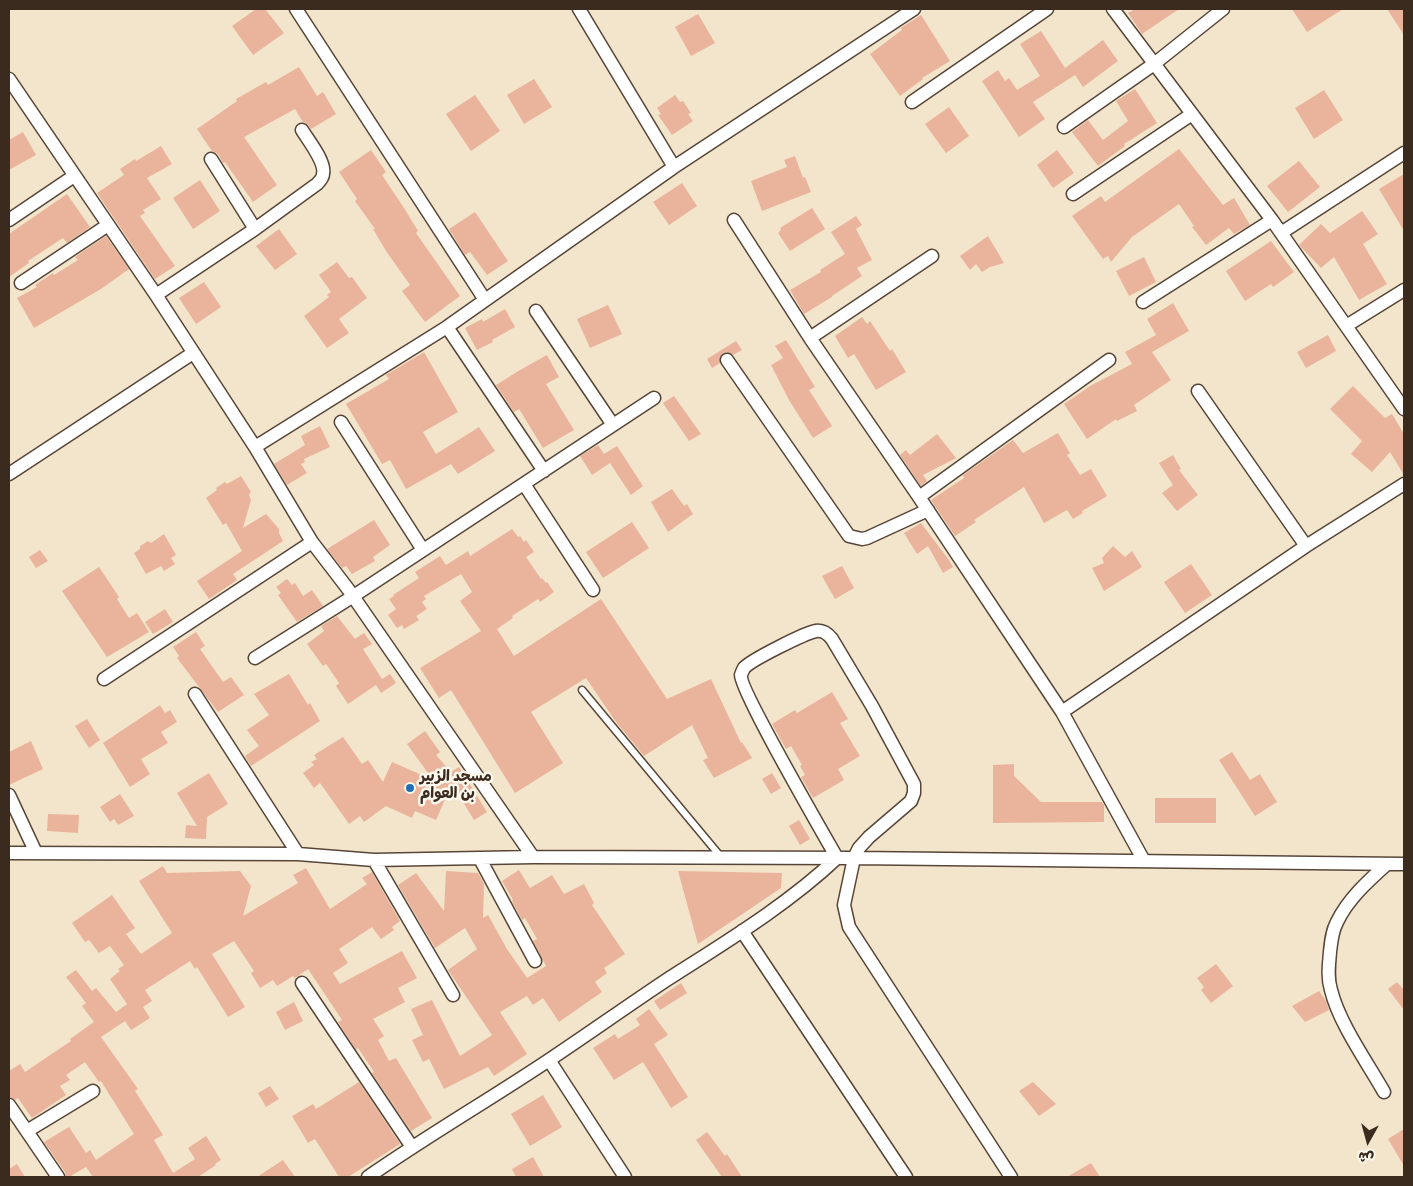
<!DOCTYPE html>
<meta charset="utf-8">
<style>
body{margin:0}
#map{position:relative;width:1413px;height:1186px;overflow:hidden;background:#f3e5cb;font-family:Dekko,"Playpen Sans Arabic",sans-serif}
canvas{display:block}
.frame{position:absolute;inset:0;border:10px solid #3b2a1e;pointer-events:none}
.north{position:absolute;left:1343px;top:1116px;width:50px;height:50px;-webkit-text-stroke:4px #fbf7ec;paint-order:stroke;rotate:187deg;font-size:14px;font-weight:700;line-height:20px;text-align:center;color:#3b2a1e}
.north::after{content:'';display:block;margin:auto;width:18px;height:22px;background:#3b2a1e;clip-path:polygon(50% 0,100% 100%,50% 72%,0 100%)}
</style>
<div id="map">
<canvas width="1413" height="1186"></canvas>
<div class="frame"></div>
<div class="north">ش</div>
</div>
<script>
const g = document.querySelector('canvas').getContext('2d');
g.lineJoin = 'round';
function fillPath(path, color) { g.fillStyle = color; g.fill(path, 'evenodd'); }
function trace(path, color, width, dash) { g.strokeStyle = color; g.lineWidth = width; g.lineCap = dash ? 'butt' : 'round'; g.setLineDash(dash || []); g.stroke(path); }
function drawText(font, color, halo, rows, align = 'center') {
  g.font = font + ' Dekko,"Playpen Sans Arabic",sans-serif'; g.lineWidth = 5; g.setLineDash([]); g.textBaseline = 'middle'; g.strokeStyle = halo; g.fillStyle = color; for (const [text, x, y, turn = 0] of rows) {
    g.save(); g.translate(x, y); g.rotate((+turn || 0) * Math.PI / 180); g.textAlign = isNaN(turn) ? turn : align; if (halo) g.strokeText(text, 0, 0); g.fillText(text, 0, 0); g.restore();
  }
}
fillPath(new Path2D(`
 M256,9H265L284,33L253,55L232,26Z
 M1135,9H1179L1142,34L1128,13Z
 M1292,9H1343L1307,32Z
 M1387,9H1404V35Z
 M698,14L715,43L691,56L675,27Z
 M921,15L950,61L922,78L923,79L900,96L870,54L902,30L901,28Z
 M1041,31L1065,68L1103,40L1118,61L1083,87L1075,75L1033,102L1045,119L1019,137L982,81L998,70L1005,81L1009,78L1017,90L1040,76L1020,44Z
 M299,67L317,96L323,92L336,114L311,129L306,123L303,122L295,109L244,137L277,185L253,202L225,162L223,163L218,154L212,151L197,129L237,101L236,99L266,82L268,85Z
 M534,79L552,107L524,124L507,95Z
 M1135,89L1157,123L1124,144L1125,146L1098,166L1072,132L1088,120L1103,140L1128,121L1116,101Z
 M1324,90L1343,120L1314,139L1295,108Z
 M475,95L500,131L471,151L446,114Z
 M675,95L680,102L683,101L691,113L688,114L693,121L672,135L658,115L661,114L657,108Z
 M949,107L969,136L946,153L925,124Z
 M23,132L36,155L9,170V140Z
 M161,146L172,164L147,178L161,199L143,210L145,213L140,216L175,266L155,279L97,193L124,175L120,169L135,159L136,161Z
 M1179,149L1223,205L1234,198L1250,225L1234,234L1229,228L1206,245L1192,227L1194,226L1179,204L1132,237L1111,262L1108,256L1103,259L1072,216L1101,196L1105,202Z
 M371,150L386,172L382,175L404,208L418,231L416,233L460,296L425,322L402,291L410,285L386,251L373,229H375L355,201L357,199L339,172Z
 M1057,150L1074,173L1053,188L1037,165Z
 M795,156L803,178L805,177L811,192L762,211L751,181L787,167L784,160Z
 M1299,161L1320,187L1288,212L1267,186Z
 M1404,174V231L1379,189Z
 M200,180L220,211L193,229L173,198Z
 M682,183L697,206L669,225L653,202Z
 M67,194L90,227L67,243L63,238L28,261L29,263L9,277V234Z
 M812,208L825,229L790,251L778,233L781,230L780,228Z
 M1362,211L1378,234L1363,244L1387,284L1359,300L1334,257L1321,268L1299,245L1321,224L1330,233Z
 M475,212L508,261L487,275L470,252L465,255L449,229Z
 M856,216L862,225L856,229L872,260L857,268L862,276L832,296V297L804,314L790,290L821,272L820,270L845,254L831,232Z
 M279,229L297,254L275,270L256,246Z
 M106,236L129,269L101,289L34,328L17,298L37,287L35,285L53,273L54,275L78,260L75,257Z
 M988,236L1004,263L990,267L982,272L976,264L970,270L960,256Z
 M1271,241L1294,272L1273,287L1271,284L1245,301L1226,271Z
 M1144,257L1156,282L1129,296L1116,271Z
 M337,262L349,278L352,277L367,298L339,319L349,333L327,348L304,316L329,297L327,295L331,292L319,275Z
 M204,282L221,307L196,324L179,298Z
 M1173,303L1189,331L1152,352L1171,380L1134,405L1137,411L1117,421L1116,419L1087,439L1064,404L1090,386L1132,364L1125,352L1156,335L1147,319Z
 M608,305L622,334L590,348L577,319Z
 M505,309L515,327L492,340L493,342L477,350L465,328L482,319L483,322Z
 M862,317L867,324L870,321L890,351L892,349L906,372L876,390L854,354L848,358L835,336Z
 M1328,335L1336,351L1306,368L1297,352Z
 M786,340L815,387L809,390L832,426L813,438L789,400L771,365L783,358L775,346Z
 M736,341L742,350L733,355L727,352L723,353L720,357V363L712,368L707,359Z
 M424,352L458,412L423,432L436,454L479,427L495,451L458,474L451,464L406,489L390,460L382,464L346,404L389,379L386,375Z
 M547,355L559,377L546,384L574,430L543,448L519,409L514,412L496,385L520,370Z
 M1353,386L1385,418L1392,414L1404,434V475L1390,452L1372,472L1351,454L1362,441L1330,409Z
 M674,396L701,434L689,441L663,403Z
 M320,426L330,447L304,459L305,462L301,464L307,473L287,485L274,464L305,445L301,436Z
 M1058,433L1070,453L1067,455L1080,475L1091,469L1107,496L1082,511L1083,513L1073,519L1067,510L1044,523L1024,487L974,520L976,522L955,536L931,500L964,478L963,475L1013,440L1023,453Z
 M937,434L956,458L923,475L927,481L921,486L900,455L906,450L910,455Z
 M598,445L604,454L617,446L643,486L631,495L610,463L592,475L580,456Z
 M1173,455L1181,469L1179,470L1198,495L1177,511L1162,493L1173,485L1159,463Z
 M241,476L251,492L249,495L251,500L243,528L266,514L279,529V533L283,541L233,574L237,580L209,599L197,581L242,551L226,523L223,525L206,498L217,490L216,488L225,482L227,484Z
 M672,489L684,506L687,504L693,514L668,532L651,502Z
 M374,520L390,545L373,557L375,561L352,574L346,566L342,568L327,549Z
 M632,522L649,548L603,578L586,552Z
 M921,523L949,560L953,567L943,573L928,546L917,554L904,533Z
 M512,529L518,537L520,536L524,542L526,540L534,552L526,557L541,579L542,578L546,583L547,582L554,592L540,602L538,599L512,616L513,618L497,629L514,656L601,599L667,699L711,679L741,743L742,742L752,758L714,778L703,760L708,758L692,725L644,756L616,722L586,678L531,712L563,763L515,793L451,690L439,698L420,668L481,631L460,601L472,592L461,574L424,596L426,599L422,602L427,609L416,616L419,620L404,629L402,625L397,628L388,615L396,609L389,599L394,596L393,595L419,578L415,572L440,556L446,565L468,551L470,556Z
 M164,534L176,555L171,558L175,564L164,571L161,566L146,574L134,553L140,549V546L148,541L151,543Z
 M1113,546L1125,557L1132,551L1142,567L1104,591L1092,568L1104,563L1102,558Z
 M40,550L48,561L36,568L29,557Z
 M1191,564L1212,595L1185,613L1164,582Z
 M842,566L854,588L835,599L822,576Z
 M99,567L119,597L117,599L129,618L137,613L149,632L107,657L62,591Z
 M287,579L292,585L295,583L303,596L312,590L323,606L297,622L278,595L281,593L276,587Z
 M165,609L173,622L153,634L145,622Z
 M337,616L355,639L364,633L372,644L363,649L382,679L390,674L396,683L381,693L376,685L348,704L336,686L339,683L326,664L323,666L307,644L324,631L321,626Z
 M196,632L205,646L200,649L223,682L231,677L244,695L218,712L177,658L179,656L173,647Z
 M289,674L308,705L310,703L320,721L251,766L245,756L259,746L247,730L269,715L254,694Z
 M832,692L848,719L840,723L860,756L838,769L844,780L813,798L801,777L805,775L800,766L802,765L791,746L786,749L772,724L795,710L797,713Z
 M160,705L165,713L170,710L177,722L161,732L168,743L141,759L150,774L130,787L103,743Z
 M87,719L100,740L89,748L75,726Z
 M425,731L440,752L436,755L451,772L459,767L487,812L474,820L452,784L436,820L415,811L412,818L386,806L364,822L360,816L349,824L320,783L314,788L303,773L314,765L311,762L317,759L314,755L343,737L362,764L368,760L383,782L392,762L433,780L407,744Z
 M31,741L43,769L9,785V752Z
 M1232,752L1250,780L1260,774L1277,802L1255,816L1219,760Z
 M1014,764V776L1041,802H1102L1104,805V822L993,823V765Z
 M209,773L228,804L207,817L206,839L185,838L186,825L197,826L177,793Z
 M772,773L781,788L771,794L762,779Z
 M120,794L134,816L118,825L114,819L110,822L100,807Z
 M1155,798H1216V823H1155Z
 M48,814L79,815L78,833L47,831Z
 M799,820L810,839L800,845L789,826Z
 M163,866L167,873L240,871L251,886L243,916L298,883L293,875L306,868L330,909L367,884L362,878L372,872L400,921L392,927L394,930L381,939L372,927L339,949L348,963L333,973L340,984L402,951L417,978L398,988L405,1002L373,1019L384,1036L378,1040L389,1061L396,1058L432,1118L411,1131L372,1073L374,1072L358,1048L356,1050L338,1022L342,1020L308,969L295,978L293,976L277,986L273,980L260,988L251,973L254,971L234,941L212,954L245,1007L228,1017L197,967L195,969L190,961L145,990L152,1001L143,1007L150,1018L131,1030L125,1021L101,1037L138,1089L135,1091L163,1135L154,1140L173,1173L195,1159L188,1148L206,1136L221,1160L215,1164L216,1165L198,1177H93L86,1167L69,1177H66L65,1172L44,1142L69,1127L86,1153L90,1150L96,1160L134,1134L101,1081L99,1082L85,1062L66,1075L70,1080L60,1086L66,1095L32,1118L18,1098L15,1100L9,1097V1071L20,1064L25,1072L71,1041L70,1039L94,1022L82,1006L86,1003L66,977L76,970L92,991L96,988L116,1012L127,1004L110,979L120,971L118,969L124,965L110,946L99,953L89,940L85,942L72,923L112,895L135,928L126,934L141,954L172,933L139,881Z
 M519,870L530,888L552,875L564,894L584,884L594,903L592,905L625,954L604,968L607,973L595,982L602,992L559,1022L543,998L533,1005L527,996L500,1012L527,1054L494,1076L488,1067L444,1089L429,1059L423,1062L412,1040L423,1035L411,1009L432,1000L460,1056L492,1035L448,970L477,949L465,928L435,948L398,885L416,873L444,911L446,871L478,873L484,884L483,918L488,915L507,949L527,978L546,966L533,941L537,939L525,918L522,920L512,901L513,900L502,881Z
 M678,871L782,873L781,888L698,944Z
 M1216,964L1233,986L1211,1003L1201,990L1204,987L1197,978Z
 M1397,982L1404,990V1010L1388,989Z
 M681,983L687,993L660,1010L654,1001Z
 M1319,991L1326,1001L1329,1010L1305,1022L1292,1006Z
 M294,1002L303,1021L285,1030L276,1012Z
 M649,1009L668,1035L654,1044L688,1097L671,1108L643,1062L614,1080L593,1048L615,1034L618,1039L640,1025L636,1019Z
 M359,1082L400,1144L348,1177H339L315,1139L308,1143L292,1116L313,1104L316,1109Z
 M1033,1082L1056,1104L1039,1116L1019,1091Z
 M270,1086L279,1099L266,1107L258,1093Z
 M543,1095L562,1127L530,1146L511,1114Z
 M1404,1129V1166L1388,1139Z
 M707,1132L725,1156L727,1154L742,1177H722L696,1140Z
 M533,1157L544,1177H516L512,1169Z
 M283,1160L295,1177H257Z
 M1091,1163L1100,1177H1067Z
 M17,1164L25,1177H9V1169Z`), '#e9b49b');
const service = new Path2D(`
 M582,690L721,857`);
const minor = new Path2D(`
 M296,9L485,300
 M579,9L674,167
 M1113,9L1272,220L1404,409
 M9,79L156,295L255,447L312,542L348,589L533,857
 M912,102L1047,9
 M1064,127L1154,64L1223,9
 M211,159L255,229
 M1073,194L1192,114
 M9,220L74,176
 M734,220L810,338L919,497L1062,712L1144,861
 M1281,233L1404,153
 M21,283L108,225
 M156,295L255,229L317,184C320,181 323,178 323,174C326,162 308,140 302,130
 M1143,302L1272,220
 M536,311L613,425
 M1346,326L1404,290
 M447,327L544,471
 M810,338L932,256
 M727,360L849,536L862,539L867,538L928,510
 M1198,391L1306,546
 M341,422L423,550
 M255,447L447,327L674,167L914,9
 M9,474L193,353
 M524,484L593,590
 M919,497L1109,360
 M255,658L352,597L654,398
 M104,679L312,542
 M195,694L298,854
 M1062,712L1306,546L1404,484
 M9,795L36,853
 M9,853L298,854L374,860L533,857L854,858L1404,864
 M480,859L535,961
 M374,860L453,995
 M742,931L906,1177
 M302,983L412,1147
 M549,1060L625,1177
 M1384,1092C1367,1062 1339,1023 1331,990C1327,977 1329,965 1330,952C1331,942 1332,931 1337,922C1348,899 1368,881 1387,864
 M9,1105L58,1177
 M27,1131L93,1091
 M368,1177C427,1136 489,1100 549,1060C588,1034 626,1007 665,981C724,943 786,906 837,858C824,835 739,688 741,675C742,672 743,670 744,668C751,660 805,633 816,631C823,630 828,634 832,639L872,706L914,784V793L911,801L869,837L859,848L854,858L844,905L849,927L1011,1177`);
trace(service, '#574638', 9);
trace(minor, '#574638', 15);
trace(service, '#fff', 6);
trace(minor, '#fff', 12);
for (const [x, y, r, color] of [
 [410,788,5,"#1f6fb2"]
]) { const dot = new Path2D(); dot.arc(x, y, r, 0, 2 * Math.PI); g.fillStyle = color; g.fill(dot); trace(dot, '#fbf7ec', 2); }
drawText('bold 15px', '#3b2a1e', '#fbf7ec', [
 ["مسجد الزبير",420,779],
 ["بن العوام",420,796]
], 'left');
</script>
